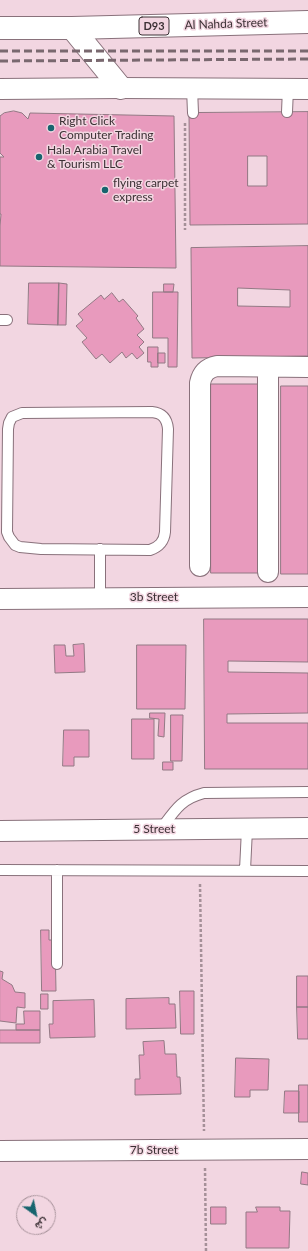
<!DOCTYPE html>
<meta charset="utf-8">
<style>
body{margin:0}
#map{position:relative;width:308px;height:1251px;overflow:hidden;background:#f2d6e1;font-family:Lato,Vazirmatn,sans-serif}
canvas{display:block}
.north{position:absolute;left:16px;top:1195px;width:40px;height:40px;box-sizing:border-box;background:#f2d6e1;border:1px solid #a9949c;border-radius:50%;rotate:147deg;font-size:11px;font-weight:700;line-height:16px;text-align:center;color:#3c3135}
.north::after{content:'';display:block;margin:auto;width:14px;height:18px;background:#17646e;clip-path:polygon(50% 0,100% 100%,50% 72%,0 100%)}
</style>
<div id="map">
<canvas width="308" height="1251"></canvas>
<div class="north">ش</div>
</div>
<script>
const g = document.querySelector('canvas').getContext('2d');
g.lineJoin = 'round';
function fillPath(path, color) { g.fillStyle = color; g.fill(path, 'evenodd'); }
function trace(path, color, width, dash) { g.strokeStyle = color; g.lineWidth = width; g.lineCap = dash ? 'butt' : 'round'; g.setLineDash(dash || []); g.stroke(path); }
function drawText(font, color, halo, rows, align = 'center') {
  g.font = font + ' Lato,sans-serif'; g.lineWidth = 3; g.setLineDash([]); g.textBaseline = 'middle'; g.strokeStyle = halo; g.fillStyle = color; for (const [text, x, y, turn = 0] of rows) {
    g.save(); g.translate(x, y); g.rotate((+turn || 0) * Math.PI / 180); g.textAlign = isNaN(turn) ? turn : align; if (halo) g.strokeText(text, 0, 0); g.fillText(text, 0, 0); g.restore();
  }
}
const building = new Path2D(`
 M14,111L22,113L28,119L30,113L174,116L176,268L0,266V226L1,214H0V157H4L0,153V116L4,113Z
 M308,112V224L190,225L189,113ZM248,156H267V186H248Z
 M308,246V356L192,358L191,248ZM238,288L290,290V307L238,306Z
 M29,283H59L58,325L28,324Z
 M59,283L67,284L66,325H58Z
 M164,284H174L173,292H164Z
 M153,292H178L177,367H168V338H153Z
 M112,293L119,302L123,299L138,316L136,318L144,329L137,335L144,342L139,347L144,353L137,359L132,353L126,358L122,352L110,363L102,354L96,359L82,342L87,338L76,326L83,320L78,314L101,295L104,299Z
 M148,347H158V367H151V362H148Z
 M158,353H165V363H158Z
 M211,384H261L260,573H211Z
 M281,386H308V574H281Z
 M204,619H308V662L228,661V672L308,673V713L227,714V723H308V769H205Z
 M84,644L85,672L55,673L54,645H65L66,656H74L73,645Z
 M137,645H186L185,709H137Z
 M150,713H165L164,737L158,736L159,719L150,718Z
 M171,715H183L182,761H171Z
 M132,719H154V759H132Z
 M64,730H89V757H74V766H63Z
 M163,762H173V770H163Z
 M41,930H49V940H55L56,991H42Z
 M0,971L3,972L2,979L12,985L15,992L25,993V1008L17,1007L16,1023L0,1021Z
 M297,976H308V1007H297Z
 M180,991H194V1034H181Z
 M41,994H48V1009H41Z
 M169,998V1004H175L176,1028L126,1029V999Z
 M94,1000L95,1037L50,1038L49,1024H53V1001Z
 M297,1007H308V1039H298Z
 M24,1011H40V1030H16V1024H24Z
 M0,1030H40V1043H0Z
 M164,1041L165,1054H176L177,1077H180L181,1094L135,1095V1079H140L139,1055H144L143,1042Z
 M236,1058L269,1059L268,1090H250V1097H235Z
 M299,1085H308V1122H299Z
 M285,1091H299V1113H284Z
 M302,1172L308,1173V1185L301,1184Z
 M211,1207H226V1224H211Z
 M256,1207H280V1211H290L289,1248H246V1212H257Z`);
fillPath(building, '#e89abd');
trace(building, '#927984', 1);
const service = new Path2D(`
 M192,88L193,113
 M287,112L288,88
 M0,320H7
 M152,412C162,413 167,418 168,429L165,532C164,542 159,547 150,550L41,549L20,547L15,545L9,537L7,532L8,429L9,423L12,417L22,413Z
 M100,597V549
 M161,829C175,810 181,799 204,793L308,792
 M0,870L308,871
 M57,870V964
 M245,870L247,829`);
const minor = new Path2D(`
 M0,89L121,88L308,89
 M268,367V572
 M200,566V383C202,373 207,368 217,366L308,367
 M0,599L308,597
 M0,831L308,828
 M0,1151L308,1149`);
const primary = new Path2D(`
 M0,28H72L308,22
 M72,28L121,88`);
trace(service, '#89717b', 12);
trace(minor, '#89717b', 22);
trace(primary, '#89717b', 24);
trace(new Path2D(`
 M185,123V230
 M200,884L204,1131
 M205,1168L206,1251`), '#a59098', 2.5, [3, 2]);
trace(service, '#fff', 10);
trace(minor, '#fff', 20);
trace(primary, '#fff', 22);
trace(new Path2D(`
 M0,51H308
 M0,61L308,59`), '#79686f', 3, [8, 4]);
for (const [x, y, r, color] of [
 [51,128,4,"#17646e"],
 [39,157,4,"#17646e"],
 [105,190,4,"#17646e"]
]) { const dot = new Path2D(); dot.arc(x, y, r, 0, 2 * Math.PI); g.fillStyle = color; g.fill(dot); trace(dot, '#f2d6e1', 1.5); }
for (const [x, y, w] of [
 [154,26,30]
]) { const box = new Path2D(); box.roundRect(x - w / 2, y - 9, w, 18, 3); g.fillStyle = '#f2d6e1'; g.fill(box); trace(box, '#3c3135', 1); }
drawText('bold 11px', '#3c3135', null, [
 ["D93",154,26]
]);
drawText('12px', '#3c3135', '#f2d6e1', [
 ["Al Nahda Street",226,24,-2],
 ["3b Street",154,597],
 ["5 Street",154,829],
 ["7b Street",154,1150]
]);
drawText('12px', '#3c3135', '#f2d6e1', [
 ["Right Click",59,121],
 ["Computer Trading",59,135],
 ["Hala Arabia Travel",47,150],
 ["& Tourism LLC",47,164],
 ["flying carpet",113,183],
 ["express",113,197]
], 'left');
</script>
